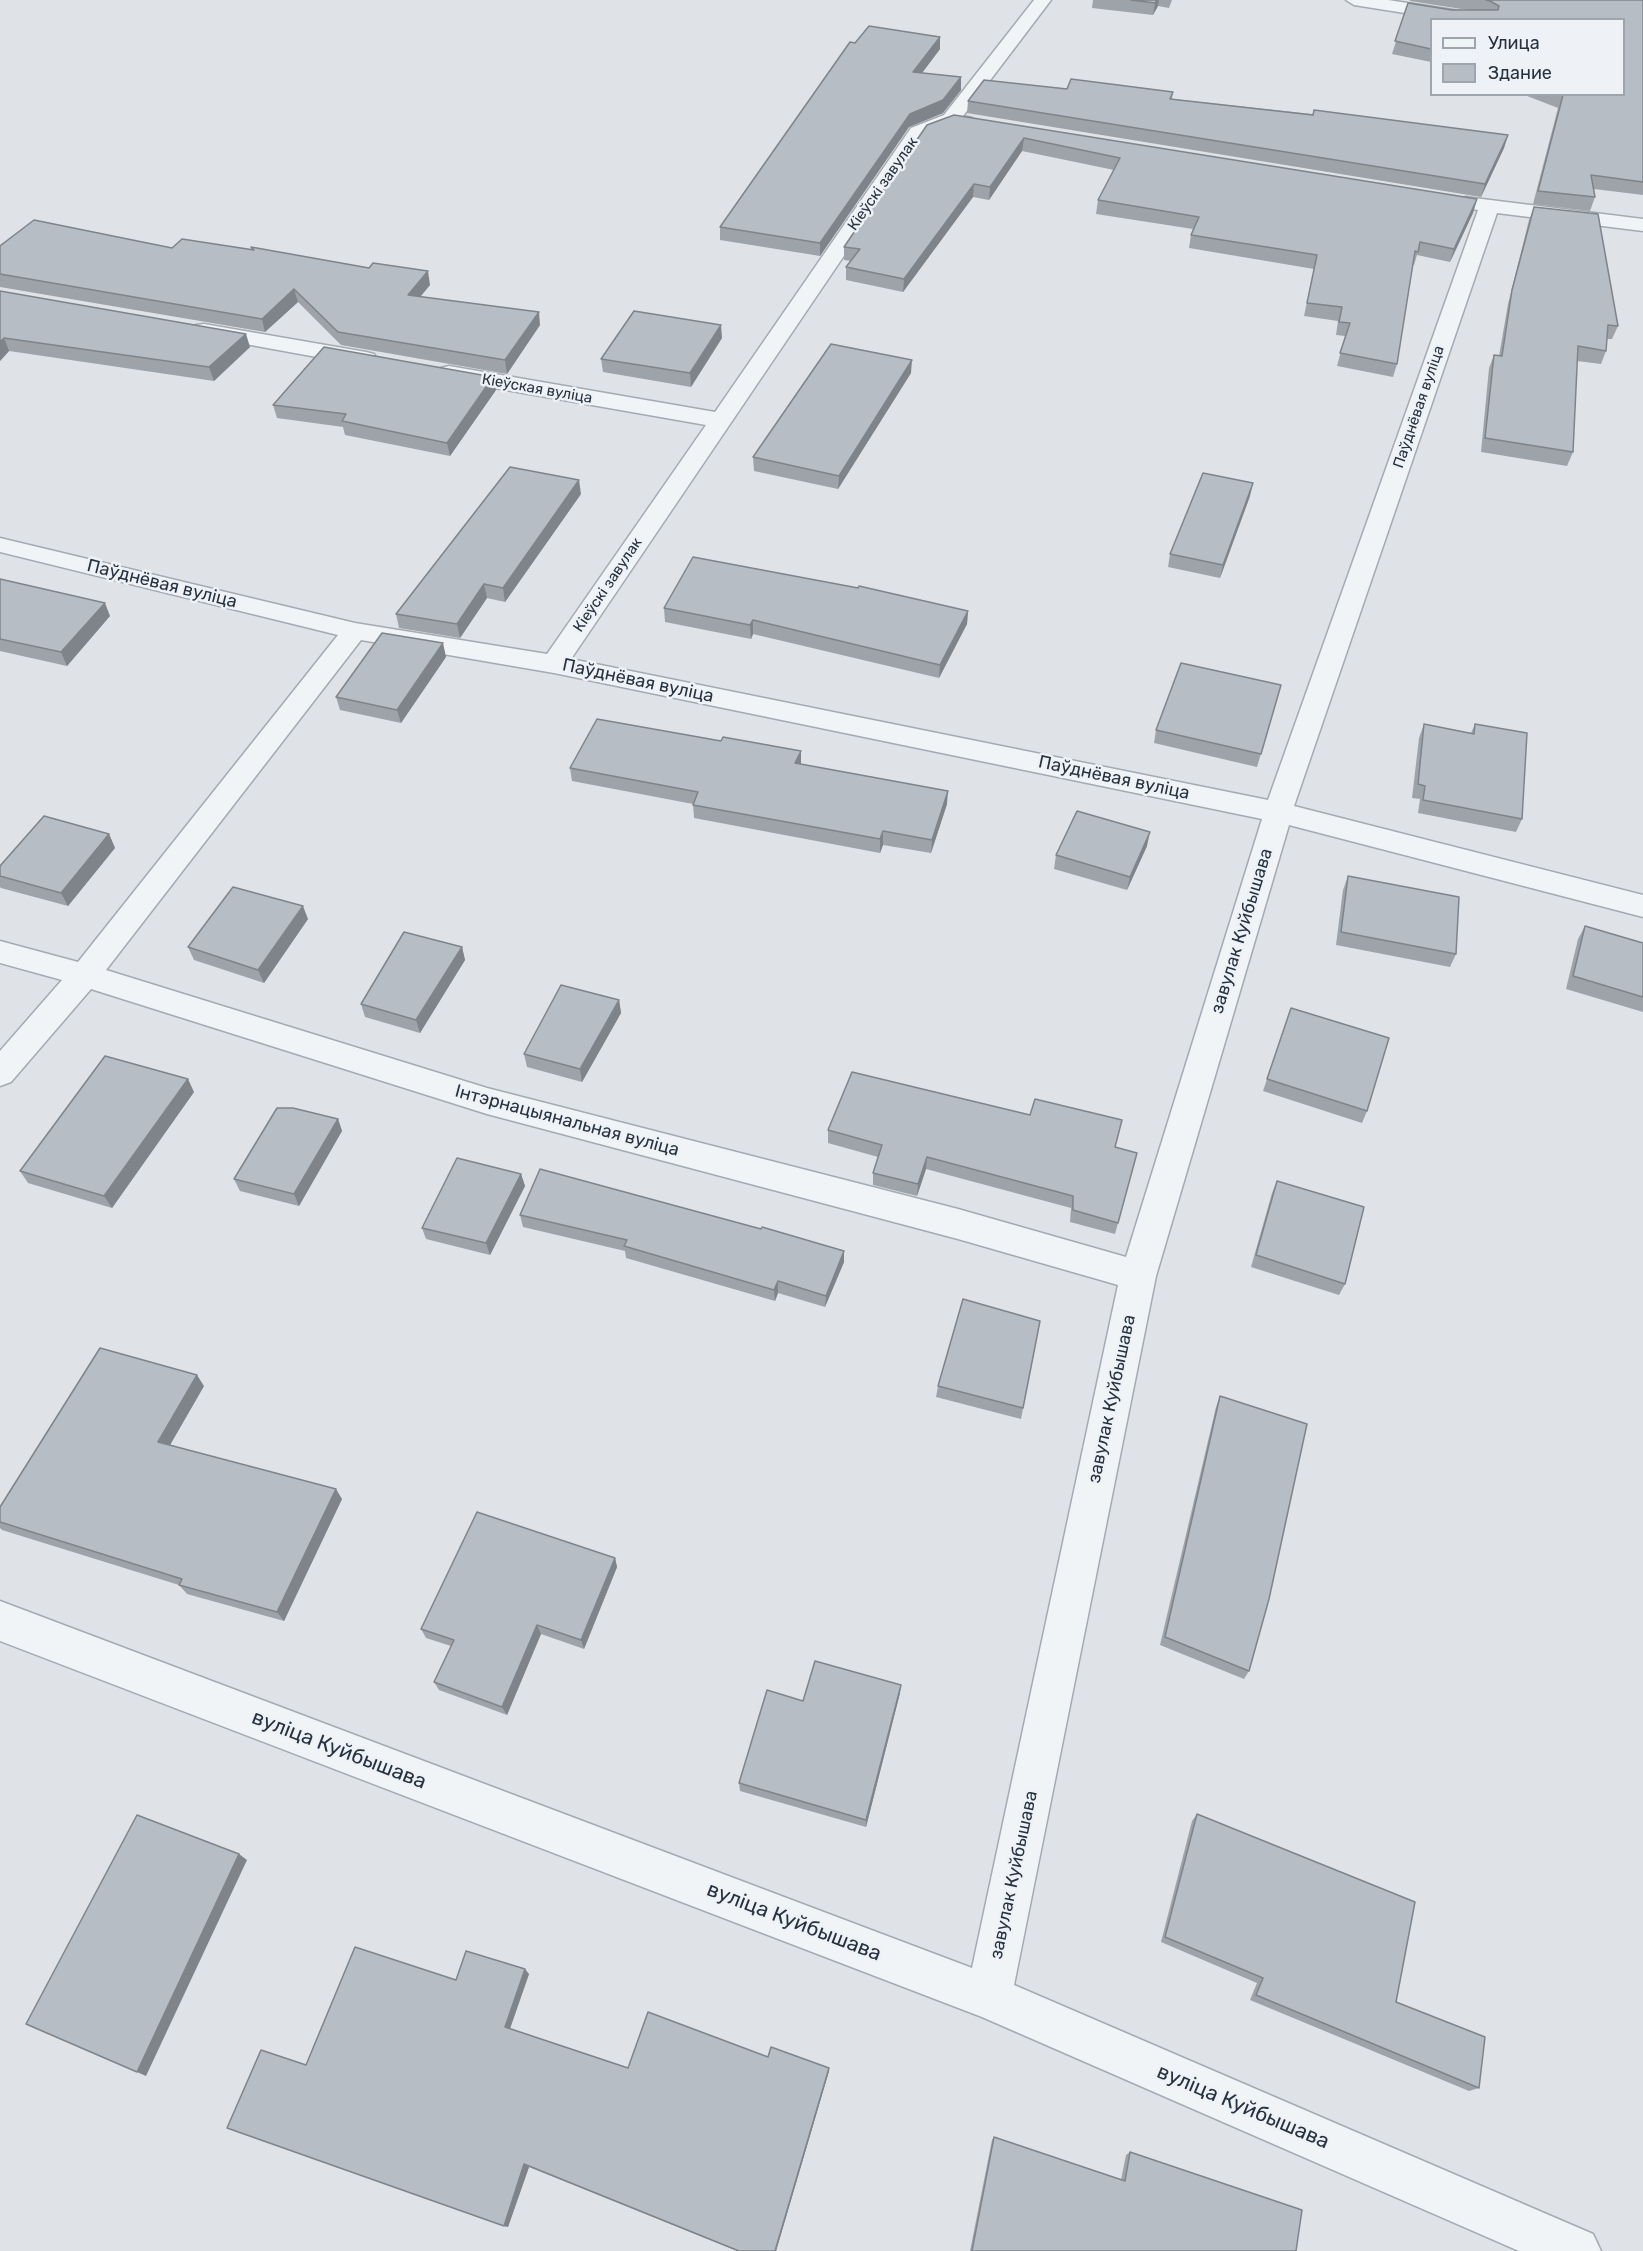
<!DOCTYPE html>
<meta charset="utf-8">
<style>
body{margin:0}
#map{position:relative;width:1643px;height:2251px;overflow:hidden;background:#dfe3e8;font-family:Rubik,sans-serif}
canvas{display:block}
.legend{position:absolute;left:1430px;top:18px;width:195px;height:78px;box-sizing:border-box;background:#eef2f6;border:2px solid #9ea5ad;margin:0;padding:8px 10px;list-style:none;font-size:18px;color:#273240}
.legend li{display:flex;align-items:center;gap:12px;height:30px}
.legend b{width:30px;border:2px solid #9ea5ad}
</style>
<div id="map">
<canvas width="1643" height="2251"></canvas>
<ul class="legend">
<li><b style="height:8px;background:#f1f4f7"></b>Улица</li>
<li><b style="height:16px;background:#b6bdc5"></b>Здание</li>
</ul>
</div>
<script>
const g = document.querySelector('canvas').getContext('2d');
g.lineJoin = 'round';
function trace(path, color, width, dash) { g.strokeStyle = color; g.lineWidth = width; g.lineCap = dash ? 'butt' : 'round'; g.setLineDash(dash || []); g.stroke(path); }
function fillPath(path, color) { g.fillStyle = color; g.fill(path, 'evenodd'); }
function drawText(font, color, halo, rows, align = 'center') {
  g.font = font + ' Rubik,sans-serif'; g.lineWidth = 5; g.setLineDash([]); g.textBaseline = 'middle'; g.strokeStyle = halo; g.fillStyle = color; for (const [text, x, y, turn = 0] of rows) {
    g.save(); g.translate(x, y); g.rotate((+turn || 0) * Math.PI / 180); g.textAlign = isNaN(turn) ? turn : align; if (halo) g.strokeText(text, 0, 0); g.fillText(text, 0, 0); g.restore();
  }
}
const minor = new Path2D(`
 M1034,0H1051L963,116L972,118L974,122L972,126L965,128L953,125L925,136L571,659L1268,800L1478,210L1459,207L1456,203L1459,199L1466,197L1643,219V231L1497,213L1294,806L1643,895V917L1289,825L1156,1276L1014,1985L1593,2234L1601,2251H1519L982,2017L0,1641V1601L972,1968L1118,1285L958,1239L487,1114L91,989L11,1082L0,1086V1051L62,980L0,963V941L78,962L338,635L0,552V538L355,623L547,654L706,425L449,380L441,378L438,373L441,368L449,366L715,412L911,128L944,115ZM361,640L554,673L1262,819L1126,1257L958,1209L487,1088L106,970Z
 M1346,0H1388L1486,15L1494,20H1449L1354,5Z
 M204,324L366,352L374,354L377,359L374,364L366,366L196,335L193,330L196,325Z`);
trace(minor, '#a4aab2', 3);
fillPath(minor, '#f1f4f7');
fillPath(new Path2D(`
 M1093,0H1172L1169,8L1158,6L1153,15L1092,8Z
 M1410,0H1643V195L1594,189L1595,197L1590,211L1533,204L1558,108L1522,94H1623V20H1431V62L1392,54L1408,3L1452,10H1468L1410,1Z
 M940,37V49L922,73L961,77V90L943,113L909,127L820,256L720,240V227L855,43Z
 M1067,89L1173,92L1172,99L1508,135L1504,148L1481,197L967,113L968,101Z
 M927,125L1477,199L1473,213L1450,262L1417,255L1414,265H1413L1397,364L1393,377L1337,366L1345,336L1336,335L1338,321L1304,316L1314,269L1189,248L1191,235L1193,229L1096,214L1098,200L1114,170L1022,151L989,200L973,197L903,292L846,280V267L851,261L844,260V247Z
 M1534,207L1618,326L1612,339H1607L1606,351L1601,364L1577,361L1573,452L1567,466L1481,452L1489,368L1494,355L1499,356L1508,304L1529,220Z
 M0,246L251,250V247L430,285L420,297L540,325L507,374L341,345L298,302L265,332L0,287Z
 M0,291L250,347L214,381L9,351L0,361Z
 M722,338L691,387L603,372L601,359Z
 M911,373L838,489L754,471L753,457Z
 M496,390L450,456L345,435L343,427L277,418L273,405Z
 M581,494L505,602L487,598L460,638L399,628L396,614Z
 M1250,496L1220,578L1168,567L1170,554Z
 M0,579L110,616L67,666L0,651Z
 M858,588L968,611L967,624L939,678L753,634L751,639L665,622L664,608Z
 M446,657L401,723L340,710L336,697Z
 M1281,685L1257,767L1154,743L1156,730Z
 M1424,724L1471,733L1475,724L1522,819L1516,832L1418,813L1420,799L1412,798L1419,738Z
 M721,741L801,751V764L947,804L931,853L883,845L880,853L694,818L693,804L572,781L570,768Z
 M109,834L115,848L68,906L1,888L0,887V876Z
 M1147,846L1127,890L1054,869L1056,855Z
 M1348,876L1456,954L1450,967L1336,945L1343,890Z
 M308,919L264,983L194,960L188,947Z
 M1585,926L1643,943V1012L1566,989L1578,939Z
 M462,947L465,960L420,1033L365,1017L361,1004Z
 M619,1000L621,1013L582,1082L527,1067L524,1054Z
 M1291,1008L1367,1111L1362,1123L1263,1091Z
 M194,1092L112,1208L28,1183L20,1171Z
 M338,1119L342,1131L299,1206L240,1191L234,1179Z
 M828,1130L1115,1147L1137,1153L1115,1234L1070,1222L1071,1208L926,1169L917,1196L873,1185V1173L878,1157L828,1143Z
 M521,1174L525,1186L490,1255L426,1239L422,1228Z
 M1277,1181L1345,1284L1339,1295L1251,1267L1272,1193Z
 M520,1215L844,1262L825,1307L778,1293L775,1301L626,1258L625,1251L523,1227Z
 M1040,1321L1021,1419L936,1397L938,1386Z
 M204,1386L170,1445L342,1499L284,1621L187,1594L179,1585L2,1530L0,1528V1507Z
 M1220,1396L1249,1671L1244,1679L1160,1645L1216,1407Z
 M615,1558L617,1567L584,1649L541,1634L507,1715L439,1690L434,1682L451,1646L426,1638L421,1629Z
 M900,1693L866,1827L740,1791L739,1783L803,1701Z
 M1197,1814L1396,2002L1479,2088L1469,2091L1250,2000L1257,1983L1161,1942L1192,1821Z
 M529,1974L510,2029L628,2068L768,2057L829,2071L776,2251H737L529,2167L508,2227L227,2128L306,2065L456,1980Z
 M994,2137L1121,2180L1126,2155L1130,2152L1296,2251H970L992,2140Z`), '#9da3a9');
fillPath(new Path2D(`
 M1157,0H1159L1158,6L1153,15L1155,3Z
 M940,37V49L913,85V72Z
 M961,77V90L943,113L909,127L820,256V243L910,114Z
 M1508,135L1504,148L1481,197L1485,184Z
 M1024,138L1022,151L989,200L990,187Z
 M974,184L973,197L903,292L904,279Z
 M1477,199L1473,213L1450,262L1454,249Z
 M428,271L430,285L411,308L408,295Z
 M294,289L298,302L265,332L262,319Z
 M539,312L540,325L507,374L505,360Z
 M721,325L722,338L691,387L690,373Z
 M246,334L250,347L214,381L209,367Z
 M4,338L9,351L0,361V342Z
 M912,360L911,373L838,489L839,476Z
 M493,377L496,390L450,456L447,443Z
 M579,480L581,494L505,602L503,588Z
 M1253,483L1250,496L1220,578L1223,565Z
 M484,584L487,598L460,638L457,624Z
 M105,603L110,616L67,666L61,652Z
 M968,611L967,624L939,678L940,665Z
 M753,620V634L751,639L750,625Z
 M443,643L446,657L401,723L397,710Z
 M801,751V765L795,763Z
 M948,791L947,804L931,853L932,840Z
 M883,831V845L880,853V839Z
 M1150,832L1147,846L1127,890L1130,877Z
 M109,834L115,848L68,906L61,893Z
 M303,906L308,919L264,983L258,970Z
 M462,947L465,960L420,1033L416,1020Z
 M619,1000L621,1013L582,1082L580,1069Z
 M188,1079L194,1092L112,1208L104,1196Z
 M338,1119L342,1131L299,1206L294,1194Z
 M927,1157L926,1169L917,1196L918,1184Z
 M521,1174L525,1186L490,1255L486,1243Z
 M844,1251V1262L825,1307L826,1296Z
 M778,1281V1293L775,1301L774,1290Z
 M197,1375L204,1386L166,1452L158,1442Z
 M336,1489L342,1499L284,1621L277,1612Z
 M615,1558L617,1567L584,1649L581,1640Z
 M537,1625L541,1634L507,1715L502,1707Z
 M901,1685L900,1693L866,1827V1820Z
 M239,1854L247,1860L146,2076L137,2072Z
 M525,1969L529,1974L509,2031L505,2027Z
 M829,2068V2071L776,2251H775Z
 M524,2164L529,2167L508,2227L504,2226Z`), '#7f848a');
const building = new Path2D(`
 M1131,0H1157L1155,3Z
 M1486,0H1643V182L1591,175L1595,197L1538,191L1563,95L1562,94H1623V20H1431V49L1395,41L1408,3L1452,10H1498L1499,6L1490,1Z
 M869,26L940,37L913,72L961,77L943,100L910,114L820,243L720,227L850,42L855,43Z
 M1071,79L1173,92L1170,99L1313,115L1314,110L1508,135L1485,184L968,101L984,80L1067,89Z
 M954,115L1477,199L1454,249L1420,242L1418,252L1415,251L1397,364L1340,353L1350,323L1339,322L1342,307L1307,303L1317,255L1191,235L1199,217L1098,200L1120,158L1024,138L990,187L974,184L904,279L846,267L860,249L844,247L927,125Z
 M1534,207L1598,214L1618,326L1608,325L1606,351L1578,346L1573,452L1485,438L1494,355L1502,356L1512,290Z
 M34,220L172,248L182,239L254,250L251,247L369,268L373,263L428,271L408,295L539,312L505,360L338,332L294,289L262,319L0,274V246Z
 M0,291L246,334L209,367L4,338L0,342Z
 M634,311L721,325L690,373L601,359Z
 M831,344L912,360L839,476L753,457Z
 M324,347L493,377L447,443L342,421L346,414L273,405Z
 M510,467L579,480L503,588L484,584L457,624L396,614Z
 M1203,473L1253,483L1223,565L1170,554Z
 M693,557L858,588L859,586L968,611L940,665L753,620L750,625L664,608Z
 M0,579L105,603L61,652L0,639Z
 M382,633L443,643L397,710L336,697Z
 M1181,663L1281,685L1261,754L1156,730Z
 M597,719L721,741L723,737L801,751L795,763L948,791L932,840L883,831L880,839L693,805L698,792L570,768Z
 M1424,724L1474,734L1475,724L1527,733L1522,819L1423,800L1425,786L1418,784Z
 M1077,811L1150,832L1130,877L1056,855Z
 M44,816L109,834L61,893L0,876V866Z
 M1348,876L1459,897L1456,954L1341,932Z
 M233,887L303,906L258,970L188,947Z
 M1585,926L1643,943V997L1573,976Z
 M404,932L462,947L416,1020L361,1004Z
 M561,985L619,1000L580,1069L524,1054Z
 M1291,1008L1389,1038L1367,1111L1267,1079Z
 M105,1056L188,1079L104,1196L20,1171Z
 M852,1072L1030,1115L1035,1099L1122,1120L1115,1147L1137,1153L1118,1223L1073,1210V1196L927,1157L918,1184L873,1173L882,1145L828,1130Z
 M277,1108H293L338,1119L294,1194L234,1179Z
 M457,1158L521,1174L486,1243L422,1228Z
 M540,1169L761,1229L762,1227L844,1251L826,1296L778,1281L774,1290L624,1246L627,1240L520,1215Z
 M1277,1181L1364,1207L1345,1284L1256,1255Z
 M963,1299L1040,1321L1023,1408L938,1386Z
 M100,1348L197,1375L158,1442L336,1489L277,1612L179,1585L182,1579L0,1522V1507Z
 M1220,1396L1307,1424L1269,1599L1249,1671L1165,1637Z
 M477,1512L615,1558L581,1640L537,1625L502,1707L434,1682L454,1640L421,1629Z
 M815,1661L901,1685L866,1820L739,1783L767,1690L803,1701Z
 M1197,1814L1415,1902L1396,2002L1485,2037L1479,2088L1256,1995L1263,1978L1165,1937Z
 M137,1815L239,1854L137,2072L26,2024Z
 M355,1947L456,1980L466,1951L525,1969L505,2027L628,2068L648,2012L768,2057L771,2047L829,2068L775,2251H739L524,2164L504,2226L227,2128L261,2050L306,2065Z
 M994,2137L1125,2181L1130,2152L1302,2210L1296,2251H972Z`);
fillPath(building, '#b6bdc5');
trace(building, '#7f848a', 1.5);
drawText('15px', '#273240', '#eef2f6', [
 ["Кіеўскі завулак",883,184,-55],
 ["Кіеўская вуліца",537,389,10],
 ["Паўднёвая вуліца",1419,407,-71],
 ["Кіеўскі завулак",608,585,-56]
]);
drawText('18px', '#273240', '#eef2f6', [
 ["Паўднёвая вуліца",162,584,14],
 ["Паўднёвая вуліца",638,681,12],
 ["Паўднёвая вуліца",1114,778,12],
 ["завулак Куйбышава",1242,931,-73],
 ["Інтэрнацыянальная вуліца",567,1121,15],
 ["завулак Куйбышава",1112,1399,-78],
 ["завулак Куйбышава",1014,1875,-78]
]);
drawText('21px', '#273240', '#eef2f6', [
 ["вуліца Куйбышава",339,1750,21],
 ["вуліца Куйбышава",794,1922,21],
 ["вуліца Куйбышава",1243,2107,23]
]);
</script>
